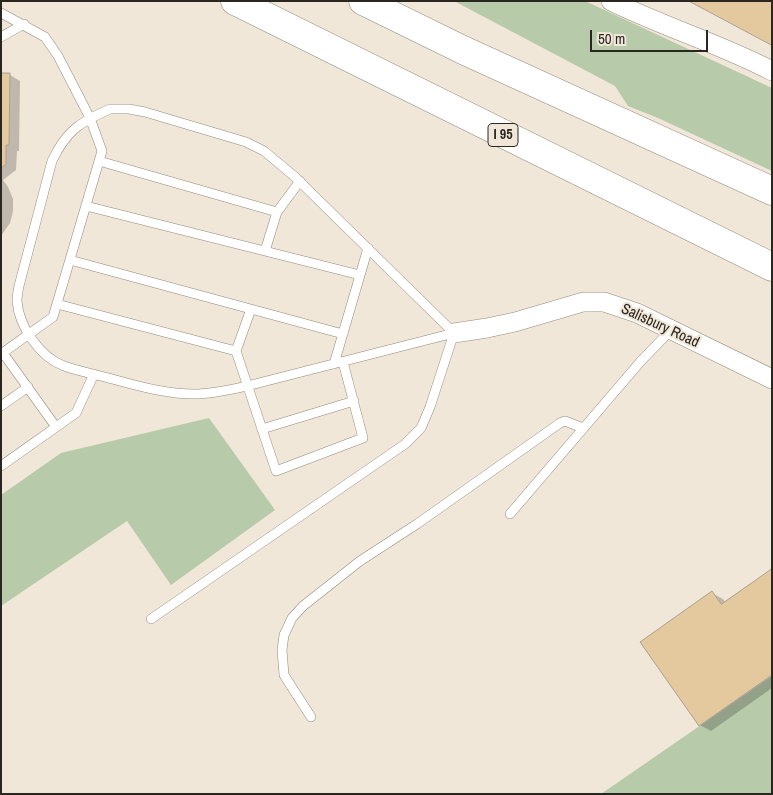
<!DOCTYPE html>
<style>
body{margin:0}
#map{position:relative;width:773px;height:795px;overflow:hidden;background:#f0e7d8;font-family:"Archivo Narrow",sans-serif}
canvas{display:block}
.frame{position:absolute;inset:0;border:2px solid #2a2721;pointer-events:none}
.scale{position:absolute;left:590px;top:30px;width:118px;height:22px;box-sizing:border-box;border:2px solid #2a2721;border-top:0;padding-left:6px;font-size:15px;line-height:18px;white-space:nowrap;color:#2a2721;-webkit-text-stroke:4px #f0e7d8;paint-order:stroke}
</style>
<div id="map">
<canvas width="773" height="795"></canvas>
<div class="frame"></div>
<div class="scale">50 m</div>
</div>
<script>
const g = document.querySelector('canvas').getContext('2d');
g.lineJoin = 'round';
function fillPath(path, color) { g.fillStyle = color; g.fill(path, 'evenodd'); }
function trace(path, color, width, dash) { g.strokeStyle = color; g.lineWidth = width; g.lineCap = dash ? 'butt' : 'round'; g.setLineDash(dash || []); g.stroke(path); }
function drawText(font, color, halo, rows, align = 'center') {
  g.font = font + ' "Archivo Narrow",sans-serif'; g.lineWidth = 4; g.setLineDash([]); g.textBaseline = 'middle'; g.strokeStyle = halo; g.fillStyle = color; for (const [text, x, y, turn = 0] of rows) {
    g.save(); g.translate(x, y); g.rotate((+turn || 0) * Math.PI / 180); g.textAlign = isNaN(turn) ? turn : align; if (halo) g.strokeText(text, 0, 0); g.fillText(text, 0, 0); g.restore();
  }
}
fillPath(new Path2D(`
 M454,1H585L772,88V171L658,118L628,106L615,86Z
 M209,418L275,510L171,585L127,521L1,606V495L61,453Z
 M772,676V794H601Z`), '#b7caa9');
fillPath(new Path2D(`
 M1,75H10L20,81L19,151H17L16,170L3,180L8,187L13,199V211L10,223L1,236Z
 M772,571V688L711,731L700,725L712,593L723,599L726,603Z`), '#0003');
const building = new Path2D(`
 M689,1H772V45Z
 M1,73H10L9,145H6V164L1,168Z
 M772,569V675L699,726L640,642L712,591L721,604Z`);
fillPath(building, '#e3c99d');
trace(building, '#a9a092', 1);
const lane = new Path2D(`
 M1,13L45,37L58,56L90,118L102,151L53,317L1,354
 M1,37L24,24
 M110,109H129L145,112L246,142L264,151L294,176L454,333L247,386C229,390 212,394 194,394C167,394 142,387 116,380C99,375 81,372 64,366C40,357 19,327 17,301C17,296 18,291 19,286L52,161C66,131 80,122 110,109Z
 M99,161L277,212
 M86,206L360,275
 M265,251L277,212L300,181
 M70,260L343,334
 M57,304L236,351
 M251,309L236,351L276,471L363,438L343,362
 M3,353L56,427
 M334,364L368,248
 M1,406L28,387
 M262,429L354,401
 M1,466L76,413L94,374
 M510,514L641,361L671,330
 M151,619L405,444L421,428L430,407L454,333
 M311,717L284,675L282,650L284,635L292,618L303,606L360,561L417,524L560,423L565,421L583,428`);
const street = new Path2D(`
 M611,1C664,27 720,44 772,71
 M454,333L487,328L515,322L583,302H604L637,313L772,379`);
const highway = new Path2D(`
 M235,1L772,267
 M363,1L463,50L772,191`);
trace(lane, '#938a7d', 10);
trace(street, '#938a7d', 20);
trace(highway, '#938a7d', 29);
trace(lane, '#fff', 9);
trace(street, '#fff', 19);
trace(highway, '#fff', 28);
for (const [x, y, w] of [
 [503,135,30]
]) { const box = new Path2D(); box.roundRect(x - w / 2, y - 11.5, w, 23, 4); g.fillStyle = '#f0e7d8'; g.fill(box); trace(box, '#2a2721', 1); }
drawText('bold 14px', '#2a2721', null, [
 ["I 95",503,135]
]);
drawText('15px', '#2a2721', '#f0e7d8', [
 ["Salisbury Road",660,326,25]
]);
</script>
